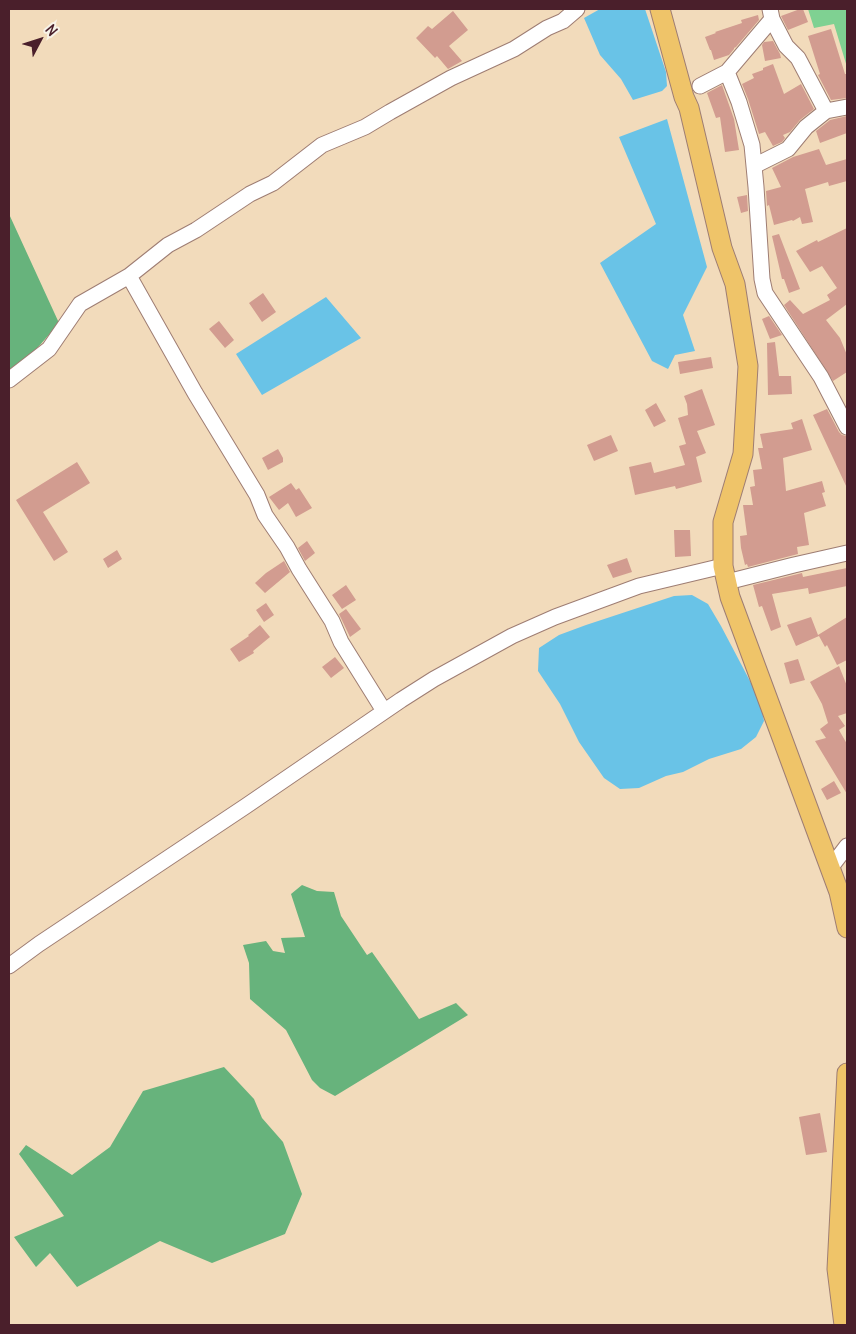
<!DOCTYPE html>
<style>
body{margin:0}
#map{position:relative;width:856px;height:1334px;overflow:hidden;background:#f2dbbb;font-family:Delius,sans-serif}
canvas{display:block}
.frame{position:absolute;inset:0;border:10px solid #4a1f2b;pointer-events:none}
.north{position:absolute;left:15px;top:15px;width:50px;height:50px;-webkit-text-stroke:4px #f7f3e8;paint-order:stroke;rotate:50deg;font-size:14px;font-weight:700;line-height:20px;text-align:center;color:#4a1f2b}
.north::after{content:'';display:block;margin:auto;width:18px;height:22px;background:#4a1f2b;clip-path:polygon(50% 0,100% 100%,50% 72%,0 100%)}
</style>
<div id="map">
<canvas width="856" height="1334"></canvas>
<div class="frame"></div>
<div class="north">N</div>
</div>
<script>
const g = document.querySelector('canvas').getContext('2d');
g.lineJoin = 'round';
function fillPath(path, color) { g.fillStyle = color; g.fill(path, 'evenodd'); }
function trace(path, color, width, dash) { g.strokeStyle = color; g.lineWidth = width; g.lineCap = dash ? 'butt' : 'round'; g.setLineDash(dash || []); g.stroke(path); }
fillPath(new Path2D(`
 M808,9H847V67L834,24L814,28Z`), '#7fd192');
fillPath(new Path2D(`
 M9,214L59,323L40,345L9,377Z
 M302,885L317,891L334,892L341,916L367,955L372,952L419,1019L456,1003L468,1015L335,1096L320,1088L312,1080L286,1030L250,999L249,963L243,945L266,941L273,951L285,953L281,938L305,937L291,894Z
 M224,1067L254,1099L262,1118L283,1142L302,1194L285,1234L212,1263L160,1241L77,1287L50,1253L36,1267L14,1237L64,1216L19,1154L26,1145L72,1175L110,1147L143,1091Z`), '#67b37c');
fillPath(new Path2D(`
 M600,9H645L666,72L667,86L662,91L633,100L621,79L600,55L584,18Z
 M667,119L707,267L683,315L695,351L675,355L668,369L652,361L600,263L656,224L619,137Z
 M326,297L361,338L262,395L236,354Z
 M692,595L708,604L721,626L760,700L764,721L756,737L741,749L709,759L683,772L666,776L639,788L620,789L604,778L579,742L560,704L538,671L539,648L559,635L586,625L674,596Z`), '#69c3e7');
fillPath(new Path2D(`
 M800,9H803L808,22L788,30L781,16Z
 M453,11L468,30L449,46L462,61L448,69L437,56L435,58L416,38L428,26L432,29Z
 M758,15L759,20L736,47L734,48V49L729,55L714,60L711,50H710L705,37L716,33L715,32L742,23L741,20Z
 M831,29L845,74H847V98L831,100L818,75L820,74L808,36Z
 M773,41L780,54L781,58L765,61L762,45L764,42Z
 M773,64L784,94L801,84L814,109L800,120L790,132L783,135L785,138L782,142L773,146L765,132L759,134L748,99L742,84L754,78L752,74L763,70V68Z
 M722,85L734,119L739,150L725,152L720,117L716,118L707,93Z
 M847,116V133L820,143L816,131L830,120Z
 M819,149L826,165L847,159V181L829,186L828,182L805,189L813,222L802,224L800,217L793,221L792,220L774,225L769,205L767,206L766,191L781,187L772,168L793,157Z
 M747,195L748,211L741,213L737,197Z
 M847,228V304L826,320L840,338L847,355V372L833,381L784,305L790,300L803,314L830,300L827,295L837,288L822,266L810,272L796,251L817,240L818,242Z
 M779,234L800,289L789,293L784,279H782L772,236Z
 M263,293L276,312L262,322L249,303Z
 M769,316L782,335L770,339L762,319Z
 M219,321L234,340L225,348L209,329Z
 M775,342L779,376H791L792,394L768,395L767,343Z
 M711,357L713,368L680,374L678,362Z
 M702,389L715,425L697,431L706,453L696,457L702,482L676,489L675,486L635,495L629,467L651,462L654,473L685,465L679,446L686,444L678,418L688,415L687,404L684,396Z
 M656,403L666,421L654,427L645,410Z
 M827,409L839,432L842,435L847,436V488L813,415Z
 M802,419L812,450L783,458L786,491L822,481L825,492L822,493L826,506L804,513L809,545L797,547L798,554L748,567L747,564L745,565L741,548L740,536L747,535L743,505H753L750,487L755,486L753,470L762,469L758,448H763L760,434L793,429L791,423Z
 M611,435L618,451L594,461L587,445Z
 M278,449L283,458V462L268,470L262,458Z
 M77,462L90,483L43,512L68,552L54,561L16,500Z
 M291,483L296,490L299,488L312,508L296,517L288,503L279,510L269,497Z
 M674,530H690L691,556L675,557Z
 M307,541L315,553L305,561L298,548Z
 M117,550L122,559L108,568L103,559Z
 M627,558L632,572L613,578L607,565Z
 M284,561L290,572L265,593L255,583L266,573Z
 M847,568V586L809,594L808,588L772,594L781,627L771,631L762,606L759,607L753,585L802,573L803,577Z
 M346,585L356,600L342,609L332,595Z
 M266,603L274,615L264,622L256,610Z
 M346,609L361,629L350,637L339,614Z
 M811,617L818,635L847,617V660L837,665L827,645L825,647L819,636L796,646L787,625Z
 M260,625L270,637L253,651L254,653L239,662L230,649L249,636L248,635Z
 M335,657L344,668L331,678L322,667Z
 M798,659L805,680L790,684L784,663Z
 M839,666L847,686V713L838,716L845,726L839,730L847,744V794L815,741L826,738L820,729L828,723L822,704L810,682Z
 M834,781L841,793L827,800L821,789Z
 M820,1113L827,1152L806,1155L799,1117Z`), '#d29c90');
const minor = new Path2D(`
 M772,19L786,46L798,58L826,111
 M727,72L772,19L770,9
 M700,86L727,72L739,102L752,145L756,187L762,279L765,293L821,377L847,427
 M754,166L788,149L806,127L826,111L847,107
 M129,276L195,393L257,495L265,515L287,547L299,569L332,621L341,642L384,711
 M9,380L49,349L80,304L129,276L168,245L196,230L250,194L273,183L322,145L365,127L390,112L451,78L514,49L547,28L563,21L577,9
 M727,582L794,565L847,553
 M831,867L847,846
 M9,966L39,944L246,806L401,700L434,679L512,636L555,617L639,586L723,566`);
const major = new Path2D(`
 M660,9L684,97L689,108L722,248L735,284L748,366L743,454L723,522V566L730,597L839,892L847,928
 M844,1325L837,1269L847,1073`);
trace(minor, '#9e7d73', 17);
trace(major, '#9e7d73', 21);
trace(minor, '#fff', 15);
trace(major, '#efc469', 19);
</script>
